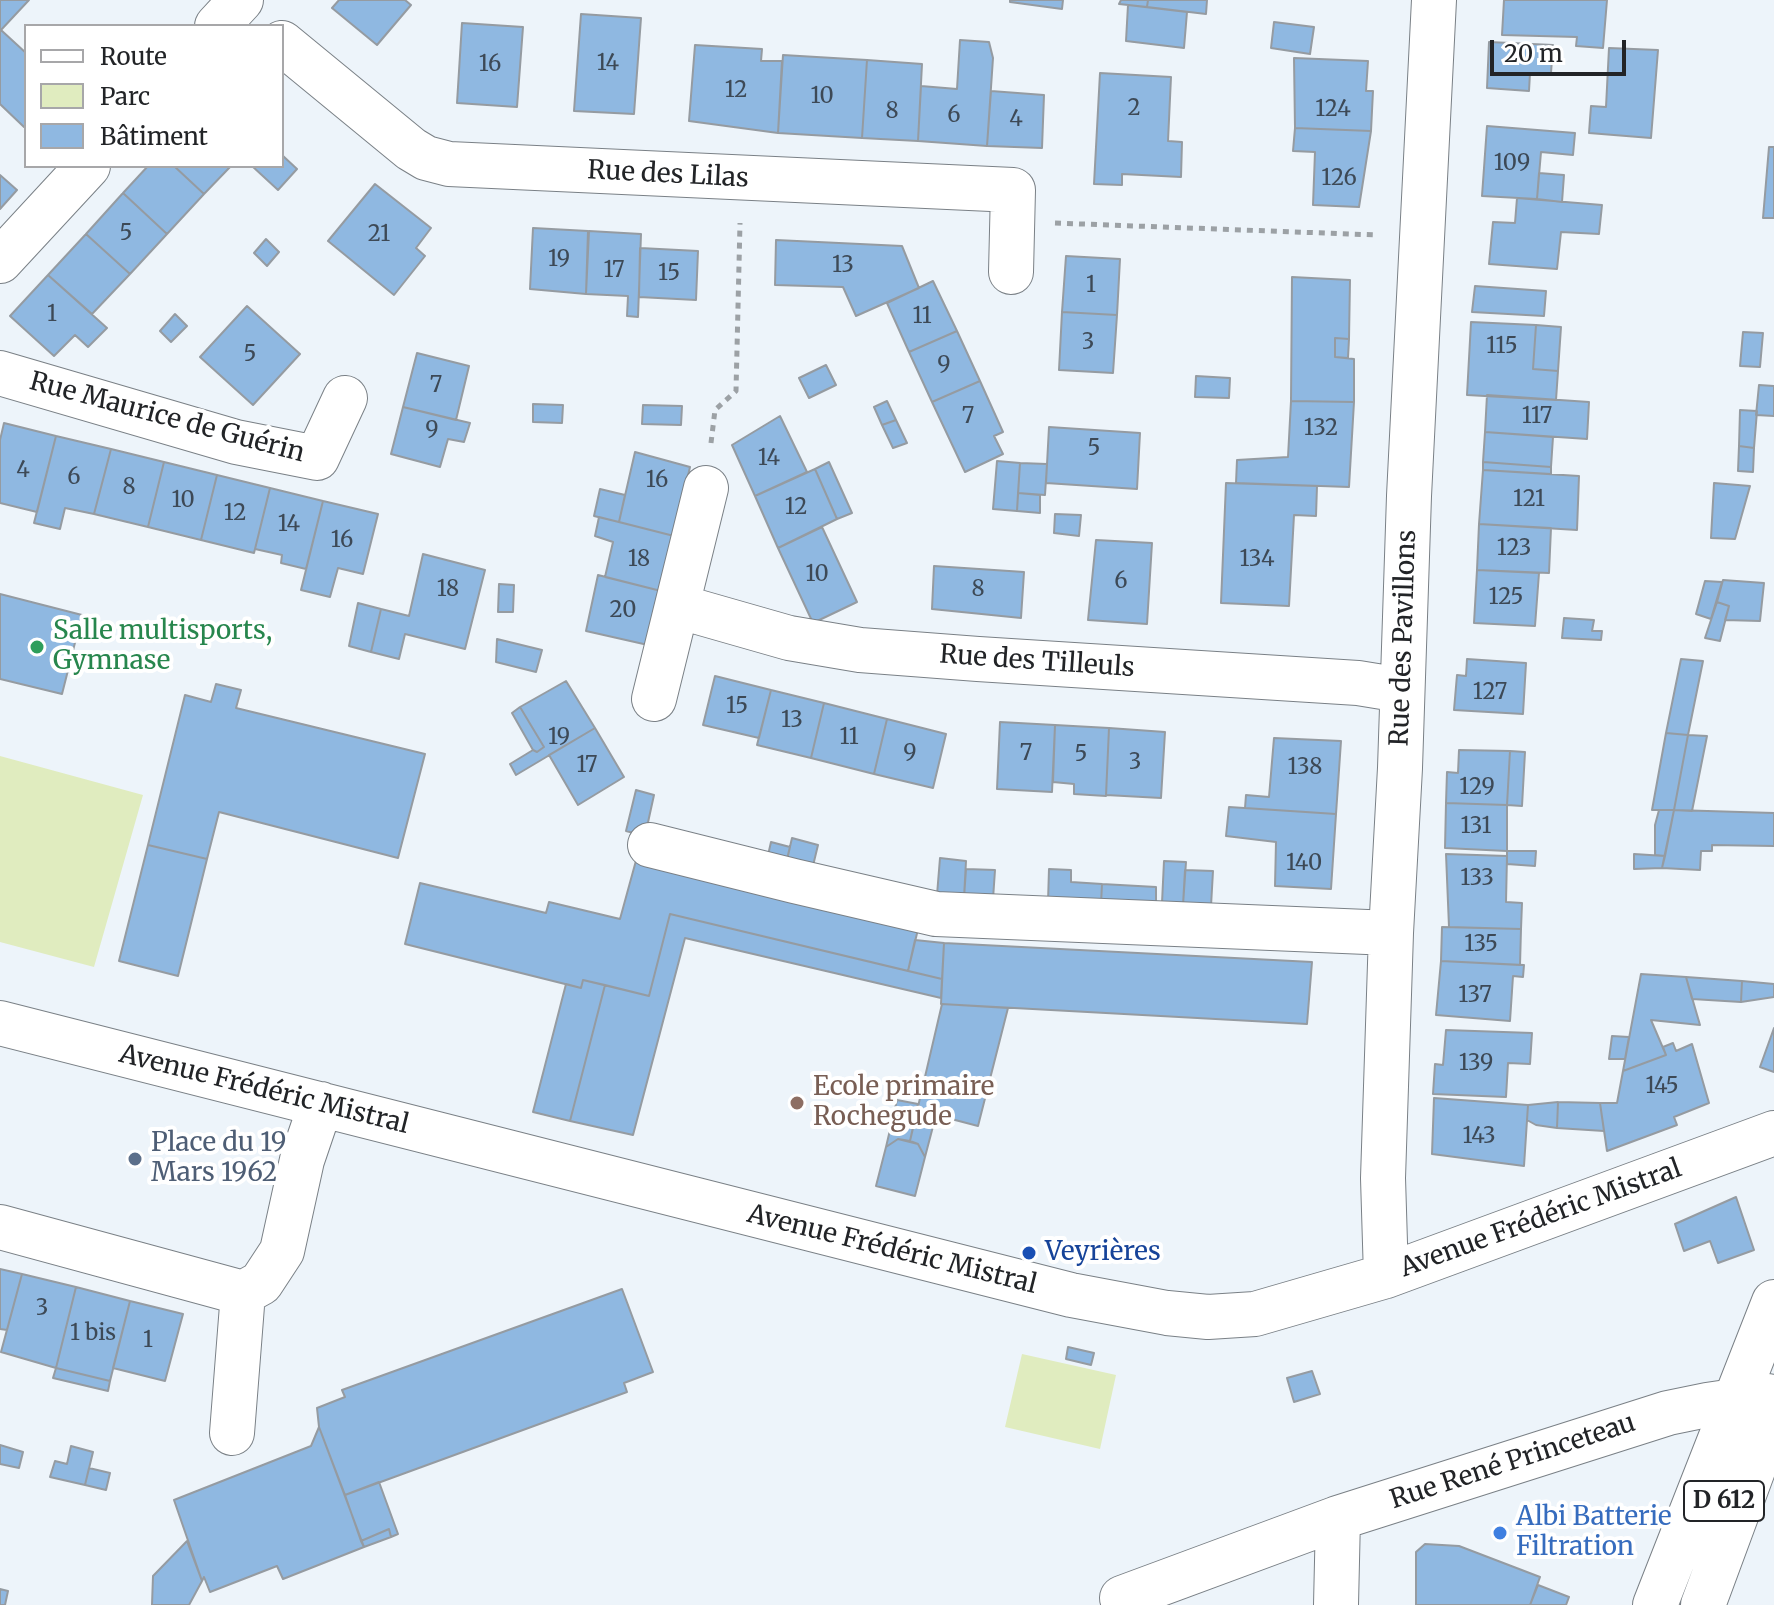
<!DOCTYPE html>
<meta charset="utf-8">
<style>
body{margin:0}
#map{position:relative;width:1774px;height:1605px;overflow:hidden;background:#edf4fa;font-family:Merriweather,serif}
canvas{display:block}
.legend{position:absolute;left:24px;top:24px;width:260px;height:144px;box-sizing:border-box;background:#fff;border:2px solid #a7a7a9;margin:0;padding:10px 14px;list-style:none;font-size:24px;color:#222427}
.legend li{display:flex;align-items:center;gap:16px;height:40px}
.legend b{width:40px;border:2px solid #a7a7a9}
.scale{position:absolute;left:1490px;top:40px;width:136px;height:36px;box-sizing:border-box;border:4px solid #222427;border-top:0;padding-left:10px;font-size:24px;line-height:28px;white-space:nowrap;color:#222427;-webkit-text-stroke:6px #fff;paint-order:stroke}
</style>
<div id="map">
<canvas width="1774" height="1605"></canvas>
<ul class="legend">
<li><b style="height:10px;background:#fff"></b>Route</li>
<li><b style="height:22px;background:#e0ecbf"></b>Parc</li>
<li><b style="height:22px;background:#8fb8e1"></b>Bâtiment</li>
</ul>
<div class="scale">20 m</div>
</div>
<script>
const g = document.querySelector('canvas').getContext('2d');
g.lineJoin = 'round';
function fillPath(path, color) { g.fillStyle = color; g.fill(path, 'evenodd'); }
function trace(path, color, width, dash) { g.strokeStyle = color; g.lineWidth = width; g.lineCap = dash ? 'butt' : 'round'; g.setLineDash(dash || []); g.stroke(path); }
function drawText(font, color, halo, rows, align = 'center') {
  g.font = font + ' Merriweather,serif'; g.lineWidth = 8; g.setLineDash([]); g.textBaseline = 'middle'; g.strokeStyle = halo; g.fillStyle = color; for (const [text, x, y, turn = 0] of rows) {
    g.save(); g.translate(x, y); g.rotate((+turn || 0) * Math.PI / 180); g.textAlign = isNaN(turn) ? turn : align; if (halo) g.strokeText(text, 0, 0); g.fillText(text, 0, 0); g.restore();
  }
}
fillPath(new Path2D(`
 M0,756L143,795L94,967L0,942Z
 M1022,1354L1116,1375L1100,1449L1005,1427Z`), '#e0ecbf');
const building = new Path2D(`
 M0,0H29L1,30L26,53V125L24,127L0,104Z
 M339,0H405L411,5L377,45L332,8Z
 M1010,0H1063L1062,9L1010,2Z
 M1121,0H1148L1147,7L1119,4Z
 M1148,0H1207L1206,14L1147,7Z
 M1504,0H1607L1603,48L1576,46L1577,37L1502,35Z
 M1128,5L1187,12L1184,48L1126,41Z
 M581,14L641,18L634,114L574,111Z
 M1274,22L1314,27L1310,54L1271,48Z
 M462,23L523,27L517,107L457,103Z
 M960,40L989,42L993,58L987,146L918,141L921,86L957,89Z
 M1489,42L1553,45L1551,73H1530L1529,91L1487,88Z
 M695,45L762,49L761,61H782L778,133L689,121Z
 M1609,48L1658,50L1651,138L1589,133L1591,106L1606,107Z
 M783,55L867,60L862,138L778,133Z
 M1294,58L1368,61L1366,91H1373L1371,131L1295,128Z
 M867,60L922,64L918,141L862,138Z
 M1100,73L1171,77L1168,141L1182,142L1181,177L1122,174V185L1094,184Z
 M991,91L1044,95L1042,148L987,146Z
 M1487,126L1575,133L1573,155L1541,152L1537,199L1482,196Z
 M1295,128L1371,131L1359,207L1313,205L1315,152L1293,151Z
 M1769,147H1774V218H1763Z
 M282,155L297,169L278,190L252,166H282Z
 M148,166H174L204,194L167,234L123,193Z
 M174,166H231L204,194Z
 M1539,173L1564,175L1562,202L1537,199Z
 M0,175L17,190L0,209Z
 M375,184L431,228L416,248L425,256L394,295L328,241Z
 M123,193L167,234L130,274L86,234Z
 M1517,198L1602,205L1599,234L1561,232L1557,269L1489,264L1493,222L1515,223Z
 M533,228L588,231L586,294L530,289Z
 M589,231L641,234L638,317L627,316L628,296L586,294Z
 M86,234L130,274L92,314L48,275Z
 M266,239L279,252L267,266L254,253Z
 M776,240L902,246L919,288L856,316L843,287L775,285Z
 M640,248L698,251L696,300L639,297Z
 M1066,256L1120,259L1117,315L1062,312Z
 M48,275L107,328L88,347L75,335L54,356L10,316Z
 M1292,277L1350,280L1349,339L1335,338V357L1354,359V402L1291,401Z
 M933,281L957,331L909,352L887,303Z
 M1475,286L1546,291L1544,316L1472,312Z
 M247,306L300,354L253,405L200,357Z
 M1062,312L1117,315L1113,373L1059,370Z
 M175,314L187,326L171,342L160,331Z
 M1471,322L1536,325L1533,369L1558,371L1556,400L1467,395Z
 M1536,325L1561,327L1558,371L1533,369Z
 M957,331L980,381L932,402L909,352Z
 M1743,332L1763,333L1760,367L1740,366Z
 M1335,338L1349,339L1348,358L1335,357Z
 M417,353L469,366L456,420L403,407Z
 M826,365L836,385L809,398L799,378Z
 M1196,376L1230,378L1229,398L1195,397Z
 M980,381L1003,432L994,436L1003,454L965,472L932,402Z
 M1759,385L1774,386V416L1756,415Z
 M1487,395L1589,402L1587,439L1485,432Z
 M887,401L896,420L882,425L874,407Z
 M1291,401L1354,402L1349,487L1236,483L1237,460L1288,457Z
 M533,404L563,405L562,423L533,422Z
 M643,405L682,406L681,425L642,424Z
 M403,407L470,423L464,442L448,439L440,467L391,454Z
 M1740,410L1757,411L1754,448L1739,446Z
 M780,416L807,472L755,496L732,445Z
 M896,420L907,443L893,448L882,425Z
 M4,423L56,436L37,512L0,503V440Z
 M1049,427L1140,433L1137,489L1046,483Z
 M1485,432L1553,437L1551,467L1483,462Z
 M56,436L111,449L94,514L65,508L60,529L34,523Z
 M1739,446L1754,448L1753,472L1738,471Z
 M111,449L164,462L148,527L94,514Z
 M635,452L690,467L674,536L619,522Z
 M997,461L1020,463L1017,511L993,509Z
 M164,462L217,475L201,540L148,527Z
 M829,462L852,513L837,519L815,469Z
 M1483,462L1551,467V474L1483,470Z
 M1020,463L1047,464L1045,495L1018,493Z
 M815,469L837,519L778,548L755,496Z
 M1483,470L1579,476L1577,530L1479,524Z
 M217,475L270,488L254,553L201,540Z
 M1226,483L1317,486L1316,516L1294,515L1289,606L1221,603Z
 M1714,483L1750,486L1735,539L1711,538Z
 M270,488L323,501L306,569L281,563L282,555L255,549Z
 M600,489L625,495L619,522L594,516Z
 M1018,493L1040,495V513L1017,511Z
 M323,501L378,514L363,574L338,568L330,597L301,590Z
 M1055,514L1081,515L1079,536L1054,533Z
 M599,517L674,536L661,591L605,577L613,542L595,536Z
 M1479,524L1551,528L1549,573L1477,570Z
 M822,527L857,602L813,623L778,548Z
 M1096,540L1152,543L1147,624L1088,620Z
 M423,554L485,570L465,649L405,634L399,659L371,652L381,609L409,616Z
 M934,566L1024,572L1021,618L932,609Z
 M1477,570L1539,573L1535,626L1474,623Z
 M598,575L661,591L648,645L586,631Z
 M1723,580L1764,583L1760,621L1725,620L1729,606L1717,602Z
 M1705,581L1722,582L1711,619L1696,614Z
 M499,584L514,585L513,612H498Z
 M0,594L82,615L62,694L0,679Z
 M1717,602L1729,606L1720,641L1705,638Z
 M358,603L381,609L371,652L349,646Z
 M1564,618L1594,620L1592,631H1602L1601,640L1562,638Z
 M497,639L542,650L536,672L496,662Z
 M1467,659L1526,663L1523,714L1454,710L1457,675L1466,676Z
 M1681,659L1703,661L1688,735L1666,733Z
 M715,676L771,690L759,738L703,725Z
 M566,681L595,728L516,775L510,764L533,750L537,752L544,747L520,707Z
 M216,684L241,690L236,708L425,754L398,858L219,812L207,859L148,845L185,695L211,702Z
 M771,690L824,703L811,758L757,745Z
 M824,703L887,719L874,774L811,758Z
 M520,707L544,747L537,752L533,750L512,713Z
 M887,719L946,734L933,788L874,774Z
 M1000,722L1055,725L1052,792L997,789Z
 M1055,725L1109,728L1106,796L1074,794V784L1053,782Z
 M595,728L624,777L578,805L549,755Z
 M1109,728L1165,732L1161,798L1106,795Z
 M1666,733L1688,735L1674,810H1652Z
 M1688,735L1707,736L1692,811L1674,810Z
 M1274,738L1341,741L1336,814L1245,808L1246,795L1269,797Z
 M1459,750L1510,751L1507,805L1446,803L1447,772L1458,773Z
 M1510,751L1525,752L1522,806L1507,805Z
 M636,790L654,795L645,836L626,831Z
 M1446,803L1507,805V851L1445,848Z
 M1229,807L1336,814L1331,889L1275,886L1276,842L1226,836Z
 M1659,810H1674L1665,856L1655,855V825Z
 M1674,810L1774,813V846L1712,845V851H1701L1700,870L1662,868Z
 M792,838L818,845L811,874L785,868Z
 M771,842L790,847L785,868L766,864Z
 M148,845L207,859L178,976L119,961Z
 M1507,851H1536L1535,866L1507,864Z
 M1446,854L1507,856L1506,902L1522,903L1521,929L1449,927Z
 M1634,854L1665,856L1662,868L1634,869Z
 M637,857L919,925L908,971L670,914L649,996L583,980L581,988L405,944L420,883L546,913L549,902L620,919Z
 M940,858L966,861L964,898L937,895Z
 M1164,861L1186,862L1183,905L1162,903Z
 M966,869L995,870L993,899L964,898Z
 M1049,869L1071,870V882L1102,884L1101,904L1048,902Z
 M1185,870L1213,871L1211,906L1183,905Z
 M1102,884L1156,887V907L1101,904Z
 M670,914L942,979L941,998L685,938L633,1135L570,1121L605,985L649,996Z
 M1442,927L1521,929L1520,965L1441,961Z
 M915,940L944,943L942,979L908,971Z
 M944,943L1312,962L1307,1024L941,1004Z
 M1441,961L1524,965L1523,977L1513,976L1510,1021L1436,1015Z
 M1641,974L1686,977L1700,1025L1651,1020L1666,1055L1623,1071Z
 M1686,977L1742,981L1741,1002L1692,999Z
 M583,980L605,985L570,1121L533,1112L566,984L581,988Z
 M1742,981L1774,984V997L1741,1002Z
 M942,1004L1008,1008L978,1126L936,1115L925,1157L918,1144L910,1141Z
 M1774,1028V1072L1760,1067Z
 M1446,1030L1532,1033L1530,1064L1508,1063L1506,1097L1433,1094L1435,1064L1443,1065Z
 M1612,1036L1629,1037L1625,1059H1609Z
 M1673,1043L1676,1051L1692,1044L1709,1103L1674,1117L1677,1125L1607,1151L1600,1103H1617L1623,1071L1666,1055L1663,1047Z
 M1434,1098L1528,1105L1524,1166L1432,1154Z
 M897,1100L918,1104L910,1141L898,1139L886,1147Z
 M1558,1102L1600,1103L1604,1131L1557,1128Z
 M1558,1102L1557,1128L1536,1125L1527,1120L1528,1105Z
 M898,1139L918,1144L925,1157L915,1196L876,1186L886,1147Z
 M1736,1197L1754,1250L1718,1263L1710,1241L1684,1251L1675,1224Z
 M0,1269L22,1274L7,1330L0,1329Z
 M22,1274L76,1287L56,1368L1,1352Z
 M76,1287L130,1301L110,1381L56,1368Z
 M622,1289L653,1372L624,1383L627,1392L345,1495L319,1427L317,1408L345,1397L342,1390Z
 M130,1301L183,1314L165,1381L113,1368Z
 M1068,1347L1094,1353L1091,1365L1066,1359Z
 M56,1368L110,1381L108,1391L53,1378Z
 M1312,1371L1320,1394L1294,1402L1287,1378Z
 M319,1427L364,1547L283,1579L277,1566L210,1592L204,1577L202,1581L174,1500L311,1446Z
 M0,1445L23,1452L19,1468L0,1464Z
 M71,1446L93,1452L85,1485L50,1477L55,1461L67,1464Z
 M89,1468L110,1473L106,1490L85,1485Z
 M379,1482L398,1534L391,1537L389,1529L361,1541L345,1495Z
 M389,1529L391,1537L364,1547L361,1541Z
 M187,1541L202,1581L189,1605H152L153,1576Z
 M1425,1544L1459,1546L1540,1577L1530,1605H1416V1552Z
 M1538,1585L1569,1597L1566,1605H1530Z
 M0,1589L8,1591L5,1605H0Z`);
fillPath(building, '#8fb8e1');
trace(building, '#959ba1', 2);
const minor = new Path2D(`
 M217,26L241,0
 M282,43L411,149L426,158L449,164L1013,190L1011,272
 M0,261L88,166
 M0,373L236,442L317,458L345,398
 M677,606L789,638L860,650L978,659L1358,683L1401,690
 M654,699L706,488
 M650,845L794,881L936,914L1391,933
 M0,1023L1071,1295L1167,1313L1208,1317L1255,1314L1386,1276L1774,1133
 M0,1227L243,1293L261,1283L282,1251L302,1160L321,1104
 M1386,1276L1383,1178L1391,933L1400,768L1409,496L1434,0
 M232,1433L243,1293
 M1122,1598L1338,1518
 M1336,1605L1338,1518L1668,1413L1707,1405L1768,1396`);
const major = new Path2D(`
 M1655,1605L1774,1302
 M1703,1605L1774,1413`);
trace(minor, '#7a8086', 46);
trace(major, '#7a8086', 46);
trace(new Path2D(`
 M1055,223L1377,235
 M711,443L715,410L736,391L740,223`), '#9ca1a5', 5, [6, 6]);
trace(minor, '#fff', 44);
trace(major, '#fff', 44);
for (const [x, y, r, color] of [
 [37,647,8,"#2e9e5b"],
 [797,1103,8,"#8d6e63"],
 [135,1159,8,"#5c6f8a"],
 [1029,1253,8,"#1a4fb4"],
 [1500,1533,8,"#3f7fe0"]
]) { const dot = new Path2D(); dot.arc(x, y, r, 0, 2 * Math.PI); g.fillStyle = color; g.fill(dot); trace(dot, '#fff', 3); }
drawText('22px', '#3d4956', null, [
 ["14",608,64],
 ["16",490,65],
 ["12",736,91],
 ["10",822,97],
 ["2",1134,109],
 ["124",1333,110],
 ["8",892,112],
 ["6",954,116],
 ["4",1016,120],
 ["109",1512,164],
 ["126",1339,179],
 ["5",126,234],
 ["21",379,235],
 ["19",559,260],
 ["13",843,266],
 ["17",614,271],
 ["15",669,274],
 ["1",1091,286],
 ["1",52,315],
 ["11",922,317],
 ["3",1088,343],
 ["115",1502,347],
 ["5",250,355],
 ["9",944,366],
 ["7",436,386],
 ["7",968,417],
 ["117",1537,417],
 ["132",1321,429],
 ["9",432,431],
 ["5",1094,449],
 ["14",769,459],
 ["4",23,471],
 ["6",74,478],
 ["16",657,481],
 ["8",129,488],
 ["121",1529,500],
 ["10",183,501],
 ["12",796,508],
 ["12",235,514],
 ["14",289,525],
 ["16",342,541],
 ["123",1514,549],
 ["18",639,560],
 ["134",1257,560],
 ["10",817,575],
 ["6",1121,582],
 ["18",448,590],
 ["8",978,590],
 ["125",1506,598],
 ["20",623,611],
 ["127",1490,693],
 ["15",737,707],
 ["13",792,721],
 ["19",559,738],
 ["11",849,738],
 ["9",910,754],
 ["7",1026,754],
 ["5",1081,755],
 ["3",1135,763],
 ["17",587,766],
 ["138",1305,768],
 ["129",1477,788],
 ["131",1476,827],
 ["140",1304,864],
 ["133",1477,879],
 ["135",1481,945],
 ["137",1475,996],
 ["139",1476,1064],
 ["145",1662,1087],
 ["143",1479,1137],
 ["3",42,1309],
 ["1 bis",93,1334],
 ["1",148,1341]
]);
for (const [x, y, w] of [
 [1724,1501,80]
]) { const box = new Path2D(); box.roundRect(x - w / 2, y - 20, w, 40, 6); g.fillStyle = '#fff'; g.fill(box); trace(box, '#222427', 2); }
drawText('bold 24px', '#222427', null, [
 ["D 612",1724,1501]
]);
drawText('26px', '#222427', '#fff', [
 ["Rue des Lilas",668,175,3],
 ["Rue Maurice de Guérin",167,418,15],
 ["Rue des Pavillons",1404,638,-88],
 ["Rue des Tilleuls",1037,662,4],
 ["Avenue Frédéric Mistral",264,1090,14],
 ["Avenue Frédéric Mistral",1541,1219,-20],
 ["Avenue Frédéric Mistral",892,1250,14],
 ["Rue René Princeteau",1513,1462,-18]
]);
drawText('26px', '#27864d', '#fff', [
 ["Salle multisports,",53,632],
 ["Gymnase",53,662]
], 'left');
drawText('26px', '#785e54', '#fff', [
 ["Ecole primaire",813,1088],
 ["Rochegude",813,1118]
], 'left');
drawText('26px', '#4e5e75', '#fff', [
 ["Place du 19",151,1144],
 ["Mars 1962",151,1174]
], 'left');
drawText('26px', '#164399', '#fff', [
 ["Veyrières",1045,1253]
], 'left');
drawText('26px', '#366cbe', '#fff', [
 ["Albi Batterie",1516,1518],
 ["Filtration",1516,1548]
], 'left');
</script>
